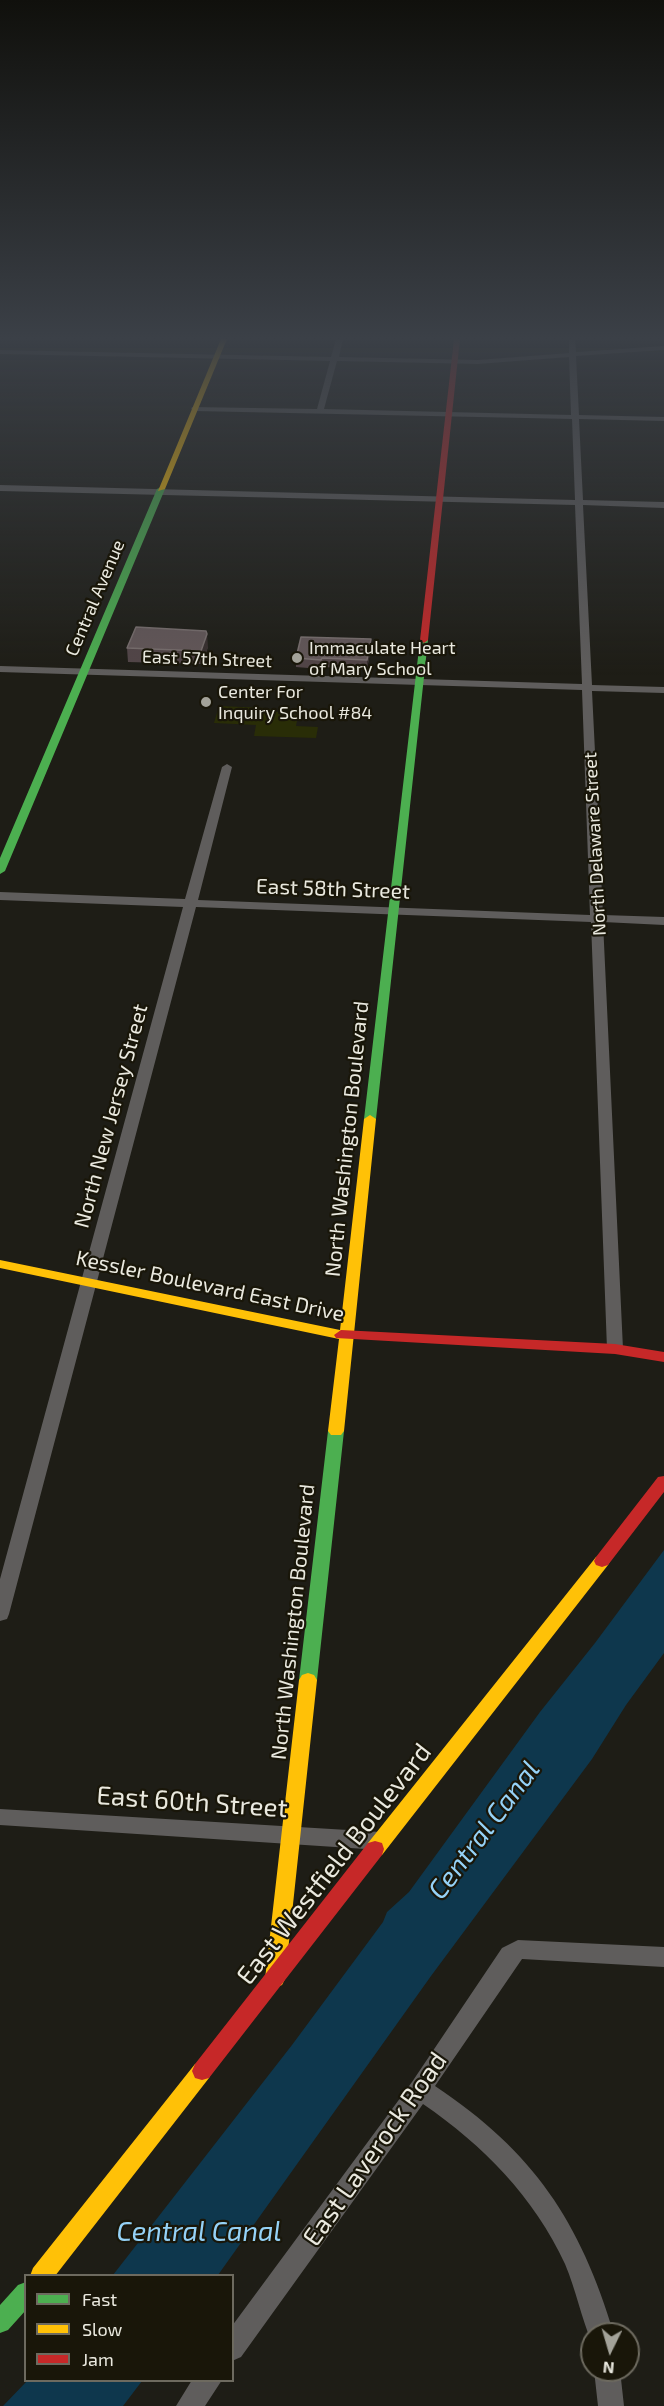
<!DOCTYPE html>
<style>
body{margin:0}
#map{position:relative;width:664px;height:2406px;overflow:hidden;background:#1e1d16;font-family:"Exo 2",sans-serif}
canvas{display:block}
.legend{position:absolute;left:24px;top:2274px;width:210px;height:108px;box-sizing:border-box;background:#191609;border:2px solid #6d6a5f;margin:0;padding:8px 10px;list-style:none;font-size:18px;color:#eae9df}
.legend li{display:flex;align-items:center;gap:12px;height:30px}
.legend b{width:30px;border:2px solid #6d6a5f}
.north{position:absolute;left:580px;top:2322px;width:60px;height:60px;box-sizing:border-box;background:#191609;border:2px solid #6d6a5f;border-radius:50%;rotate:185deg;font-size:16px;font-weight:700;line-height:24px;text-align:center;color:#eae9df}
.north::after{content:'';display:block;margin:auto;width:21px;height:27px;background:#a3a299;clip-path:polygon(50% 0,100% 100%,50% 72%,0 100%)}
</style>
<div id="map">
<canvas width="664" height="2406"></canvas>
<ul class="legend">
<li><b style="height:8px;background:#4caf50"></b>Fast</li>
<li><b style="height:8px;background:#ffc107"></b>Slow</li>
<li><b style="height:8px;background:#c62828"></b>Jam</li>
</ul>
<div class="north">N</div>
</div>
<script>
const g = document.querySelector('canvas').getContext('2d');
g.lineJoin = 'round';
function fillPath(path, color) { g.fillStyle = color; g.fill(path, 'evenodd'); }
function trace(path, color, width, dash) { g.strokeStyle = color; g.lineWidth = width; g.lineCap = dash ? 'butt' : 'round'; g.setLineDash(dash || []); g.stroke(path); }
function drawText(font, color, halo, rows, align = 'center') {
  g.font = font + ' "Exo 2",sans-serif'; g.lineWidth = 4.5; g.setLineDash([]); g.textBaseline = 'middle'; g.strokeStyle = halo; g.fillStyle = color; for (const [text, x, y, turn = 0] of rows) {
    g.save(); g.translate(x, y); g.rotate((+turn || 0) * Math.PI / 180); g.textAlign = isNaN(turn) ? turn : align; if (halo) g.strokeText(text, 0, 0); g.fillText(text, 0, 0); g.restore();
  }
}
fillPath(new Path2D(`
 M219,706L266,708L278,712V714L298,715L296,726L318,727L316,738L254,736L256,725L214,723Z`), '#292d07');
fillPath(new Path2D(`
 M664,1550V1653L626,1705L592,1759L431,1976L218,2275H113L292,2045L383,1922L387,1912L409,1892L540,1712L595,1643Z
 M27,2381V2380L142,2381L123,2406H3Z`), '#0e374d');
fillPath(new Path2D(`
 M336,339H343L339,357L478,360L569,353V339H575L576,352L664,346V350L576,356L579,415L664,417V421L579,419L583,500L664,502V508L583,505L592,685L664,687V693L592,691L603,915L664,917V925L603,922L623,1349L621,1353H609L607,1349L591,922L196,907L9,1614L7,1619L0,1621V1579L183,907L0,900V892L185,899L222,767L227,764L232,767L198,900L590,915L582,690L0,672V666L582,684L575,505L0,491V485L575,500L572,419L195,411L191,409L192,407L317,409L330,361L0,354V350L331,357ZM569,357L571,415L324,409L337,361L478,364Z
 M0,1809L381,1832L388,1835L391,1841L388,1847L381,1850L0,1825Z
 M518,1940L664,1947V1967L522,1959L435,2086C534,2152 580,2221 614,2334H592V2343C581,2317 576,2290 565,2264C534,2197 483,2145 423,2104L241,2357L232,2361V2326L412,2082L502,1948Z
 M594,2370H620L624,2406H598Z
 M192,2380H222L205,2406H176Z`), '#5f5d5c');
fillPath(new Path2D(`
 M161,487L165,489L5,871L0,874V858L157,489Z
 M424,637L428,640L376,1119L370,1123L364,1119L420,640Z
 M336,1426L341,1427L344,1431L317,1680L314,1685L308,1687L302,1685L299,1680L328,1431L331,1427Z
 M26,2282V2310L8,2330L0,2333V2305L18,2285Z`), '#4caf50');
fillPath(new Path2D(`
 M221,339H227L165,489L158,491Z
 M370,1115L376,1119L344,1431L341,1435H331L328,1431L339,1339L0,1268V1260L340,1330L364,1119Z
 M602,1555L608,1557L610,1561L608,1565L382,1855L375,1857L368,1855L366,1849L368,1843L596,1557Z
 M308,1673L314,1675L317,1680L285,1979L282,1985L275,1988L268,1985L265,1979L299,1680L302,1675Z
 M202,2062L209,2064L212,2071L209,2078L55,2276H30L33,2268L195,2064Z`), '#ffc107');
fillPath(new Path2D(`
 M454,339H460L428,640L424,643L420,640Z
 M341,1330L615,1344L664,1352V1362L615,1354L336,1338L334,1335Z
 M664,1476V1492L608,1565L602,1567L596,1565L594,1561L596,1557L658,1477Z
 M375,1841L382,1843L384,1849L382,1855L209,2078L202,2080L195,2078L192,2071L195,2064L368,1843Z`), '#c62828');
fillPath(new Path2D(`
 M371,639V648L367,669L322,667L321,669L296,667V658Z
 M208,647L202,664L128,662L127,648Z`), '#524547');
fillPath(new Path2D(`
 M207,634L208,647L202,664L201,651Z
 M371,639V648L367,669V660Z`), '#372e2d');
const building = new Path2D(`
 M136,627L206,631L207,634L201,651L127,648Z
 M301,637L371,639L367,660L322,658L321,660L296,658Z`);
fillPath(building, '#635758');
trace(building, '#786e6d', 1.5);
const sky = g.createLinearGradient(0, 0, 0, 676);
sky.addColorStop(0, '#10100c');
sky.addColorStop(0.5, '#3b4047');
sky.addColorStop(1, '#3b404700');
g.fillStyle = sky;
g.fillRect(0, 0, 664, 676);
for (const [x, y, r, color] of [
 [297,658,6,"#a3a299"],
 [206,702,6,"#a3a299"]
]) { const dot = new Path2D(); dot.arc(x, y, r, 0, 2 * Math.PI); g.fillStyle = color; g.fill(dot); trace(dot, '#191609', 2); }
drawText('18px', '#eae9df', '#191609', [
 ["Central Avenue",95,598,-67],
 ["East 57th Street",207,659,2],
 ["North Delaware Street",595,844,-93]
]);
drawText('18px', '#eae9df', '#191609', [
 ["Immaculate Heart",309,648],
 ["of Mary School",309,669],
 ["Center For",218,692],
 ["Inquiry School #84",218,713]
], 'left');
drawText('21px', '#eae9df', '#191609', [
 ["East 58th Street",333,889,2],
 ["North New Jersey Street",111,1116,-75],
 ["North Washington Boulevard",347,1139,-84],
 ["Kessler Boulevard East Drive",210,1286,12],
 ["North Washington Boulevard",293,1622,-84]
]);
drawText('26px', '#eae9df', '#191609', [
 ["East 60th Street",192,1802,4],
 ["East Westfield Boulevard",334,1864,-52],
 ["East Laverock Road",375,2149,-55]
]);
drawText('italic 27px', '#95d2f7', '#191609', [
 ["Central Canal",484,1830,-53],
 ["Central Canal",199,2232]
]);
</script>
